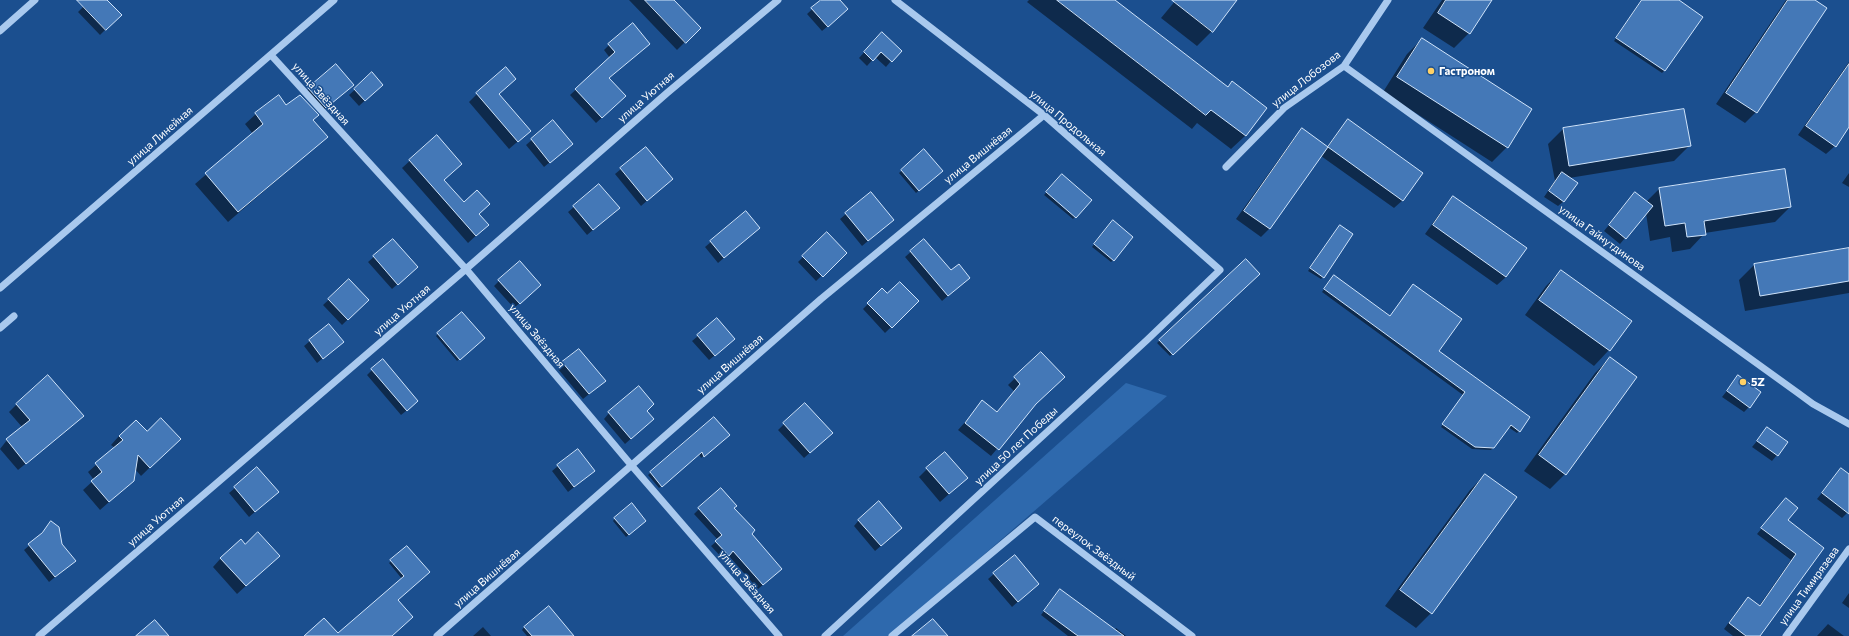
<!DOCTYPE html>
<meta charset="utf-8">
<style>
body{margin:0}
canvas{display:block;background:#1b4f8f}
</style>
<canvas width="1849" height="636"></canvas>
<script>
const g = document.querySelector('canvas').getContext('2d');
g.lineJoin = 'round';
function fillPath(path, color) { g.fillStyle = color; g.fill(path, 'evenodd'); }
function trace(path, color, width, dash) { g.strokeStyle = color; g.lineWidth = width; g.lineCap = dash ? 'butt' : 'round'; g.setLineDash(dash || []); g.stroke(path); }
function drawText(font, color, halo, rows, align = 'center') {
  g.font = font + ' Commissioner,sans-serif'; g.lineWidth = 3; g.setLineDash([]); g.textBaseline = 'middle'; g.strokeStyle = halo; g.fillStyle = color; for (const [text, x, y, turn = 0] of rows) {
    g.save(); g.translate(x, y); g.rotate((+turn || 0) * Math.PI / 180); g.textAlign = isNaN(turn) ? turn : align; if (halo) g.strokeText(text, 0, 0); g.fillText(text, 0, 0); g.restore();
  }
}
fillPath(new Path2D(`
 M1126,383L1167,396L890,636H843Z`), '#2e69ad');
fillPath(new Path2D(`
 M90,0H105L120,15L100,35L78,12Z
 M629,0H672L699,28L677,50Z
 M822,0H838L841,15L822,31L807,14Z
 M1029,0H1113L1227,88L1266,108L1245,136L1231,149L1197,123L1192,129L1027,2Z
 M1176,0H1236L1212,31L1197,46L1161,18Z
 M1442,0H1491L1469,33L1454,48L1423,28Z
 M1642,0H1677L1664,71L1662,73L1614,41Z
 M1786,0H1813L1756,112L1745,123L1716,104Z
 M876,39L891,61L886,67L875,57L867,66L859,58Z
 M1422,39L1507,147L1492,162L1383,92L1407,54Z
 M649,44L608,79L619,102L596,123L570,95L610,58L604,50L609,45Z
 M1849,62V126L1835,146L1826,154L1798,135Z
 M336,66L347,90L320,113L303,94Z
 M372,74L376,90L359,106L349,95Z
 M477,94H498L530,131L509,149L469,102Z
 M286,106L312,120L327,137L228,222L195,184L253,134L245,124L256,114Z
 M1348,120L1403,200L1394,208L1321,156L1269,229L1261,237L1236,219L1294,138L1302,130L1327,147Z
 M553,121L566,149L544,167L526,145Z
 M1563,129L1689,146L1674,161L1569,178L1564,201L1558,206L1544,197L1555,181L1548,144Z
 M437,136L443,180L464,204L478,215L480,232L468,243L402,168Z
 M646,148L672,179L641,206L615,174Z
 M924,151L939,173L916,193L899,173Z
 M1849,173V187L1842,183Z
 M1059,178L1075,217L1073,219L1044,195Z
 M1659,189L1790,207L1775,222L1705,233L1690,249L1672,252L1670,237L1650,241L1646,213L1620,244L1604,231L1630,199L1646,202Z
 M871,193L887,225L862,246L840,219Z
 M1453,198L1506,277L1497,285L1425,234L1445,206Z
 M574,207L613,213L587,235L568,212Z
 M746,212L759,228L718,263L705,247Z
 M1110,224L1113,260L1111,262L1092,247Z
 M1340,226L1323,277L1321,279L1308,271Z
 M827,233L846,253L816,281L798,262Z
 M393,240L411,272L392,289L368,262Z
 M924,240L951,272L963,283L942,301L905,257Z
 M1849,248V293L1745,311L1739,280L1754,265Z
 M1246,261L1258,274L1170,356L1157,343Z
 M1561,271L1630,322L1609,350L1594,366L1525,315L1546,286Z
 M1332,279L1390,317L1438,351L1519,431L1517,433L1508,427L1491,450L1472,449L1441,427L1463,395L1322,292Z
 M349,281L368,300L342,325L323,305Z
 M499,281L534,290L514,308L494,286Z
 M882,290L887,295L918,301L885,333L863,309Z
 M329,325L343,342L317,363L304,346Z
 M438,334L481,341L457,361L436,336Z
 M698,336L728,345L709,360L692,341Z
 M1041,353L1034,405L991,456L958,430L983,402L996,413L1014,391L1008,385Z
 M1610,358L1565,474L1550,489L1524,471L1595,373Z
 M563,363L599,386L583,399L558,369Z
 M372,370L411,407L401,415L367,375Z
 M1738,377L1749,407L1744,412L1722,397Z
 M17,404L75,423L18,470L0,449L7,440L22,427L9,412Z
 M805,404L826,438L804,458L778,430Z
 M646,411L653,419L625,444L604,419L609,413Z
 M714,418L726,437L701,458L699,454L659,488L648,475Z
 M1767,429L1777,455L1772,461L1752,447Z
 M147,433L171,447L141,476L135,469L133,481L100,510L83,490L94,480L88,472L115,448L111,445L119,436Z
 M558,466L588,476L568,492L552,471Z
 M927,469L958,486L940,502L919,477Z
 M1841,469L1849,475V511L1842,518L1817,499Z
 M1485,475L1431,613L1416,628L1385,606L1470,490Z
 M235,488L272,497L249,517L229,493Z
 M1781,505L1787,520L1823,549L1759,636H1733L1724,629L1743,603L1748,598L1759,606L1791,560L1757,534Z
 M733,508L776,574L758,589L728,555L723,559L711,546L718,540L694,514L699,509Z
 M615,518L642,523L626,537L613,521Z
 M859,520L896,533L875,551L854,526Z
 M51,522L69,566L49,582L24,550L39,537Z
 M407,547L429,572L397,600L391,636H306L338,634L402,579L389,563Z
 M221,558L270,564L237,594L213,567Z
 M994,574L1032,589L1012,607L988,579Z
 M1849,593V608L1842,603Z
 M1057,594L1114,630L1116,628L1126,636H1068L1041,615Z
 M1828,624L1844,636H1817Z
 M483,627L491,636H473Z
 M524,627L567,636H527L522,630Z`), '#0007');
const building = new Path2D(`
 M77,0H107L122,15L106,30Z
 M645,0H674L701,28L686,43Z
 M821,0H840L848,9L828,27L811,8Z
 M1057,0H1115L1228,87L1232,81L1267,108L1246,136L1211,110L1206,115Z
 M1172,0H1237L1213,32Z
 M1446,0H1492L1470,34L1438,13Z
 M1642,0H1679L1703,17L1665,71L1616,38Z
 M1788,0H1815L1827,8L1757,113L1726,93Z
 M633,23L650,44L609,78L626,96L602,118L575,89L615,52L608,44Z
 M882,32L902,51L892,62L881,52L873,61L864,52Z
 M1422,38L1532,109L1508,148L1397,77Z
 M336,64L354,85L326,108L308,88Z
 M1849,64V127L1836,147L1806,126Z
 M506,67L516,79L499,94L531,131L518,142L476,93Z
 M372,72L383,85L365,101L354,89Z
 M279,95L286,105L300,95L319,115L313,120L328,137L238,212L205,173L263,124L255,113Z
 M1684,109L1691,146L1569,166L1563,128Z
 M1348,119L1423,173L1403,201L1328,147Z
 M553,120L573,144L550,163L531,139Z
 M1302,128L1328,147L1270,229L1244,211Z
 M437,135L462,164L444,180L464,202L477,190L490,204L479,214L489,225L476,236L409,160Z
 M646,147L673,179L647,201L620,168Z
 M924,149L943,171L919,191L901,170Z
 M1785,169L1791,207L1704,221L1706,235L1687,237L1685,223L1665,226L1659,188Z
 M1562,172L1578,183L1564,202L1549,191Z
 M1062,174L1092,200L1076,218L1046,192Z
 M599,184L620,208L593,230L573,206Z
 M871,192L894,220L868,241L845,213Z
 M1635,192L1653,206L1626,239L1609,225Z
 M1453,196L1527,248L1506,277L1433,225Z
 M746,211L760,228L724,258L710,241Z
 M1113,220L1133,237L1114,261L1094,244Z
 M1340,225L1353,234L1324,278L1310,268Z
 M827,232L847,253L823,277L802,256Z
 M393,239L418,267L398,285L373,256Z
 M924,239L951,270L959,264L970,278L948,296L910,251Z
 M1849,248V281L1760,296L1754,264Z
 M1246,259L1260,274L1173,355L1159,340Z
 M520,261L541,285L520,304L498,280Z
 M1561,270L1632,321L1610,351L1539,300Z
 M1334,275L1390,316L1413,284L1462,319L1439,351L1530,417L1520,432L1511,425L1494,448L1475,447L1442,424L1465,392L1324,289Z
 M349,279L369,300L348,320L328,299Z
 M900,282L919,301L892,328L867,303L882,288L887,293Z
 M462,312L485,338L460,360L437,333Z
 M717,318L735,339L715,356L697,335Z
 M329,324L344,342L323,359L309,340Z
 M579,349L606,381L589,394L562,362Z
 M1041,352L1065,377L1036,404L999,450L965,423L982,400L997,412L1020,384L1014,377Z
 M1610,357L1637,377L1566,475L1539,455Z
 M383,359L418,401L407,411L371,369Z
 M48,375L84,416L26,464L6,439L30,420L16,404Z
 M1738,375L1761,392L1750,408L1727,391Z
 M639,386L654,404L647,411L654,419L631,439L608,412Z
 M805,403L833,433L810,453L783,423Z
 M714,417L730,435L704,457L702,452L662,487L650,472Z
 M161,418L181,439L150,468L138,455L134,481L109,502L91,481L102,472L95,463L123,440L119,436L136,420L147,431Z
 M1767,427L1788,442L1778,456L1757,441Z
 M578,449L595,471L574,487L557,465Z
 M945,452L968,478L949,494L926,468Z
 M257,467L279,492L255,512L234,487Z
 M1841,468L1849,474V514L1822,493Z
 M1485,474L1517,497L1432,614L1400,590Z
 M721,488L737,506L734,508L755,530L752,534L782,569L763,585L733,551L729,556L715,541L722,535L698,508Z
 M1786,498L1798,508L1788,520L1824,548L1760,636H1746L1729,623L1748,597L1760,606L1796,554L1761,528Z
 M879,501L902,528L881,546L858,520Z
 M632,503L646,521L629,535L614,518Z
 M51,521L59,527L62,544L76,561L55,577L28,544L42,533Z
 M258,532L280,556L246,586L220,558L241,539L245,544Z
 M407,546L430,572L398,600L413,617L392,636H304L324,618L338,633L404,576L390,560Z
 M1015,555L1039,584L1018,602L993,573Z
 M1060,589L1124,636H1078L1044,611Z
 M549,606L574,636H532L524,627Z
 M933,619L948,636H912Z
 M155,620L169,636H136Z`);
fillPath(building, '#4478b7');
trace(building, '#cfe3fa', 1);
trace(new Path2D(`
 M0,31L35,0
 M271,55L466,269L632,466L779,636
 M1344,66L1798,393L1813,404L1849,424
 M1226,167L1284,108L1344,66L1388,0
 M0,288L334,0
 M0,328L14,316
 M39,636L466,269L667,93L778,0
 M437,636L821,299L1044,115
 M825,636L1147,340L1220,270L1044,115L895,0
 M892,636L1035,517L1192,636
 M1786,636L1849,549`), '#a9c9ee', 7);
for (const [x, y, r, color] of [
 [1431,71,4,"#ffd166"],
 [1743,382,4,"#ffd166"]
]) { const dot = new Path2D(); dot.arc(x, y, r, 0, 2 * Math.PI); g.fillStyle = color; g.fill(dot); trace(dot, '#1b4f8f', 1.5); }
drawText('bold 11px', '#fff', '#1b4f8f', [
 ["Гастроном",1439,71],
 ["5Z",1751,382]
], 'left');
drawText('11px', '#fff', '#1b4f8f', [
 ["улица Лобозова",1306,79,-38],
 ["улица Звёздная",321,94,48],
 ["улица Уютная",646,97,-41],
 ["улица Продольная",1068,123,40],
 ["улица Линейная",160,136,-41],
 ["улица Вишнёвая",978,155,-39],
 ["улица Гайнутдинова",1602,238,36],
 ["улица Уютная",402,310,-41],
 ["улица Звёздная",537,336,50],
 ["улица Вишнёвая",730,364,-41],
 ["улица 50 лет Победы",1016,446,-43],
 ["улица Уютная",156,521,-41],
 ["переулок Звёздный",1094,548,37],
 ["улица Вишнёвая",487,578,-41],
 ["улица Звёздная",747,582,49],
 ["улица Тимирязева",1809,586,-54]
]);
</script>
